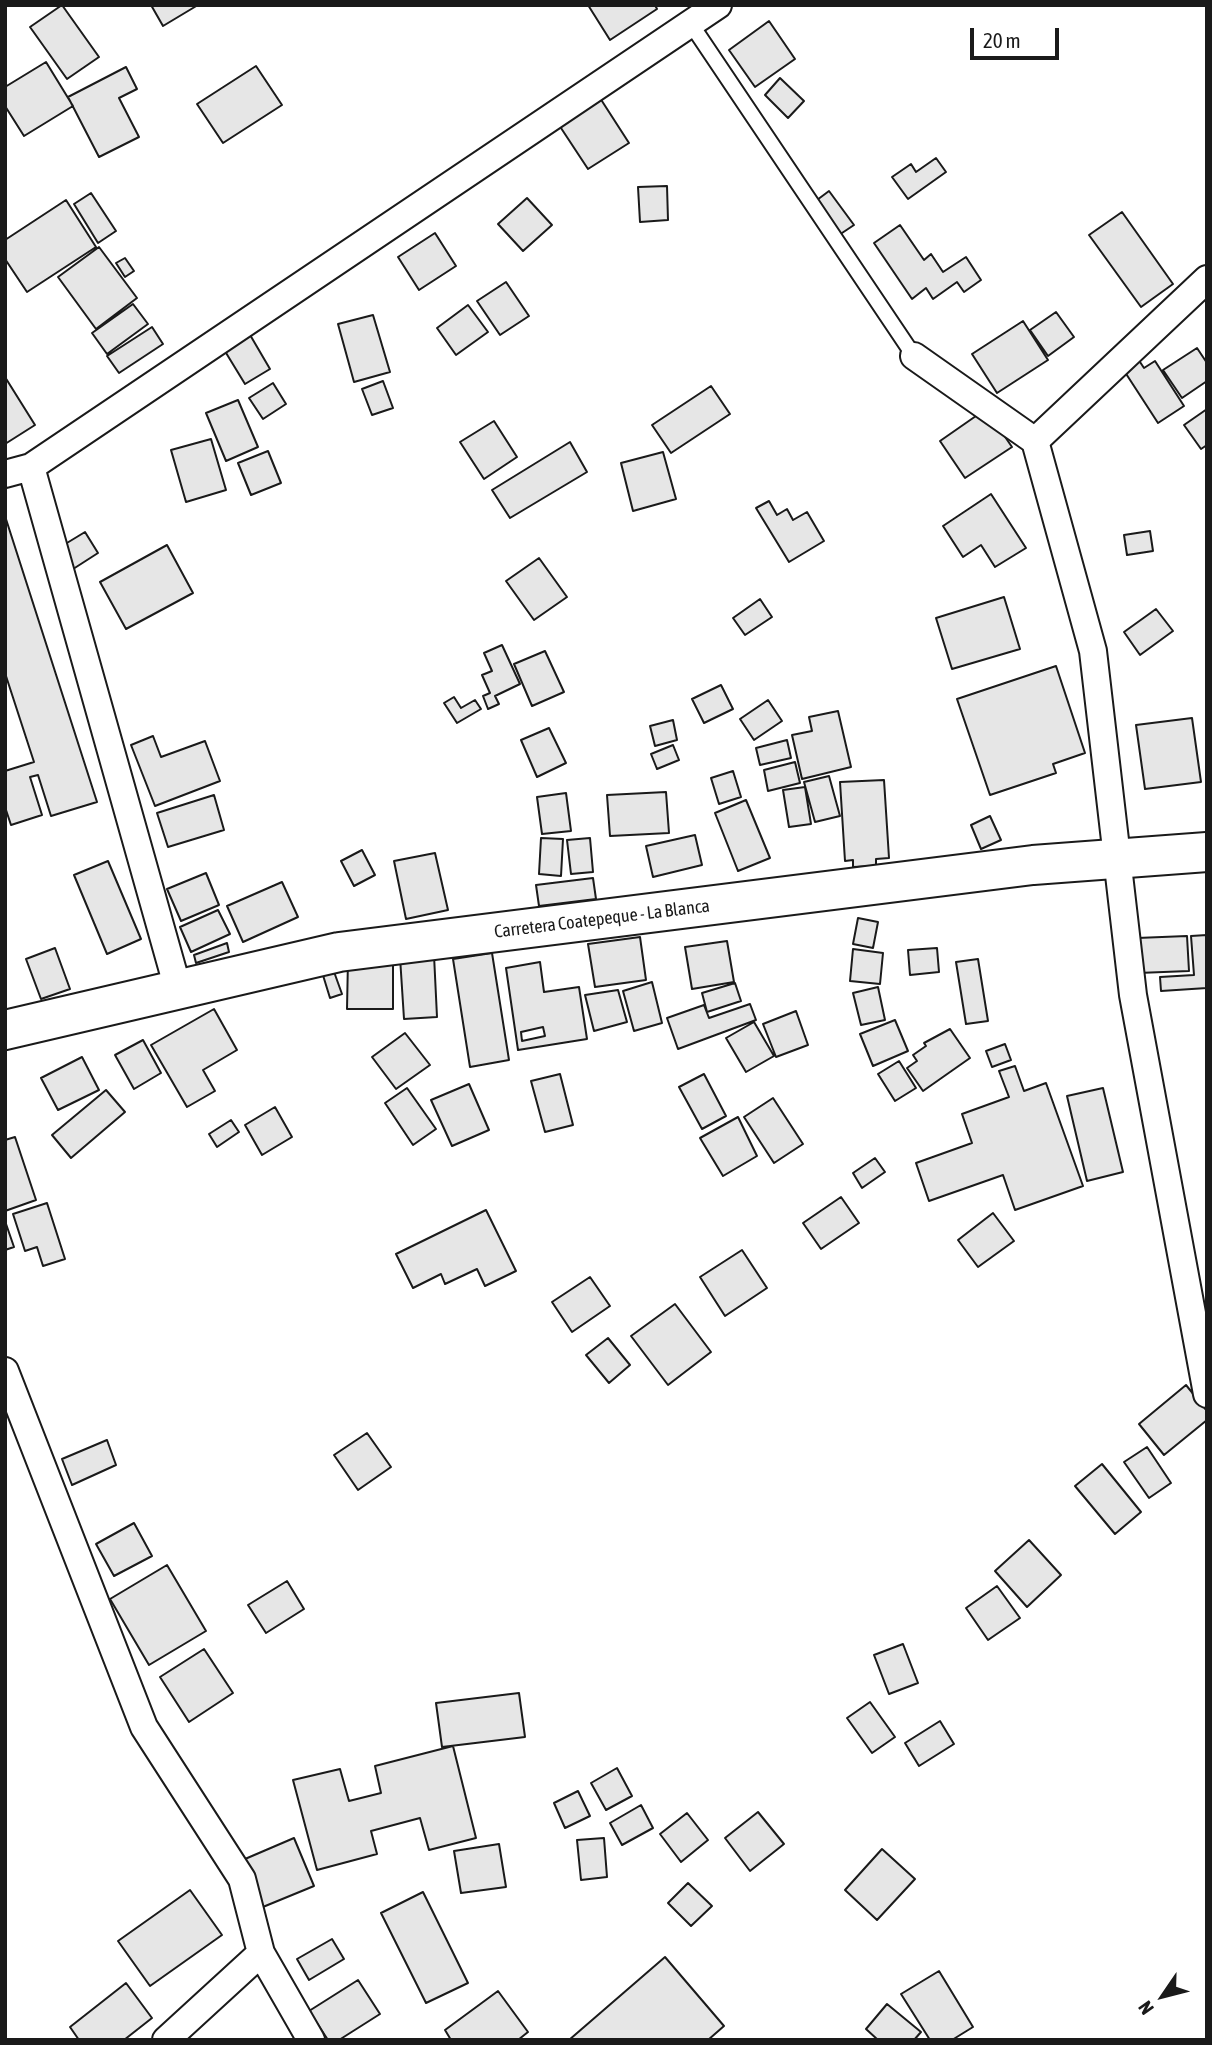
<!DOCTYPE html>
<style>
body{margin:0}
#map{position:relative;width:1212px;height:2045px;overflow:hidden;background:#fff;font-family:"Asap Condensed",sans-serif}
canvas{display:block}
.frame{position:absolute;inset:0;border:7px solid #1a1a1a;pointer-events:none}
.north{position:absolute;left:1128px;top:1961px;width:70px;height:70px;-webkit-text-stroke:5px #fff;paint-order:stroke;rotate:235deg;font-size:19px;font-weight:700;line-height:28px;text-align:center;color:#1a1a1a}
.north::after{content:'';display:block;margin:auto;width:24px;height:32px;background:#1a1a1a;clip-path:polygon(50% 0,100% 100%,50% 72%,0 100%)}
.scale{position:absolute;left:970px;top:28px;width:89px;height:32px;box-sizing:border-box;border:4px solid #1a1a1a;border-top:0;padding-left:9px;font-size:21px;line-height:24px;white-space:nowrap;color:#1a1a1a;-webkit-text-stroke:5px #fff;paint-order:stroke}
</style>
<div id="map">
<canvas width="1212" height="2045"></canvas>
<div class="frame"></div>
<div class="north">N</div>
<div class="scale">20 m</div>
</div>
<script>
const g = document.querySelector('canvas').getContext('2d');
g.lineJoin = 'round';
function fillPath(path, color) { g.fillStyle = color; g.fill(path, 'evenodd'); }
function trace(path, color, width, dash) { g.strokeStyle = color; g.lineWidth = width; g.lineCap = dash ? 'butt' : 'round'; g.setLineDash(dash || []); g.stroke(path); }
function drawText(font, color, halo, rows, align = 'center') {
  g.font = font + ' "Asap Condensed",sans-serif'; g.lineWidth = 5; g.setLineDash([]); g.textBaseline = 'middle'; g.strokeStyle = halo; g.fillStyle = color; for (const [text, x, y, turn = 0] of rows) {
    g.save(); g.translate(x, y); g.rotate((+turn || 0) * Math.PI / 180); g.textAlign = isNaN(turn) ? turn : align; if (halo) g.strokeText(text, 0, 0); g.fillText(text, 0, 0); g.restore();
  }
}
const building = new Path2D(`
 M62,5L99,57L67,79L30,27Z
 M151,5H198L163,26Z
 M588,5H655L657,9L610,40Z
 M769,21L795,59L755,87L729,50Z
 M46,62L73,106L24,136L5,106V87Z
 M256,66L282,105L223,143L197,104Z
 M126,67L137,89L119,98L139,137L99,157L68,97Z
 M780,78L804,101L788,118L765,95Z
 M600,98L629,143L588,169L559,125Z
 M936,158L946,172L908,199L892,177L911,164L916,172Z
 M667,186L668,220L640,222L638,187Z
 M829,191L854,225L833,239L809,206Z
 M91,193L116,231L98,243L74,204Z
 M527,198L552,225L523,251L498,224Z
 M66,200L96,247L27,292L5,259V240Z
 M1122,212L1173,284L1141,307L1089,235Z
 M900,225L924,260L931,254L943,272L966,257L981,280L964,292L957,282L933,299L926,288L912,299L874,243Z
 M435,233L456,266L419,290L398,257Z
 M99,247L137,298L96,329L58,277Z
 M125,258L134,271L125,277L116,263Z
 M506,282L529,316L500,335L477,301Z
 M133,304L148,324L107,354L92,333Z
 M468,305L488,332L456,355L437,328Z
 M1056,312L1074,337L1048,356L1030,330Z
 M373,315L390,372L354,382L338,324Z
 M1023,321L1048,360L997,393L972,354Z
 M152,327L163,344L119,373L107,356Z
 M246,328L270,369L245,384L220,343Z
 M1197,348L1207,363V381L1182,398L1163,370Z
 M1136,356L1144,368L1155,361L1184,406L1158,423L1121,366Z
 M5,377L35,425L5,444Z
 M383,381L393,408L372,415L362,389Z
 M273,383L286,404L263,419L249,398Z
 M711,386L730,414L671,453L652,425Z
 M238,400L258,447L226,461L206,413Z
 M986,409L1012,447L965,478L940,441Z
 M1207,409V445L1201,449L1184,425Z
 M494,421L517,457L484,479L460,442Z
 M211,439L226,490L186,502L171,450Z
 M570,442L587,472L510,518L492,490Z
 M268,451L281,483L251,495L238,463Z
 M663,452L676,499L633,511L621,463Z
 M991,494L1026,548L995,567L981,545L963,557L943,526Z
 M769,501L777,515L787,509L793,520L807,512L824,541L789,562L756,508Z
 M5,516L97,802L51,816L38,775L30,777L42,815L11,825L5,807V771L34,762L5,673Z
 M1150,531L1153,551L1127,555L1124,535Z
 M85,532L98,553L70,571L57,549Z
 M167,545L193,593L126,629L100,582Z
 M539,558L567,597L534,620L506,581Z
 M1004,597L1020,649L952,669L936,618Z
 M760,599L772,617L745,635L733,618Z
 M1156,609L1173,631L1140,655L1124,632Z
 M502,645L520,684L495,696L499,704L488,709L483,696L490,693L482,675L492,671L484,653Z
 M545,651L564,692L532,706L514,664Z
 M1056,666L1085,753L1053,764L1056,773L990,795L957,699Z
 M721,685L733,709L704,723L692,699Z
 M454,697L461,708L475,700L481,709L457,723L444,703Z
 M768,700L782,721L754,740L740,719Z
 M838,711L851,767L802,779L792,735L812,731L809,717Z
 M1192,718L1201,782L1145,789L1136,725Z
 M673,720L677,740L655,746L650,726Z
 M549,728L566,763L537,777L521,740Z
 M153,736L161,757L205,741L220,781L155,806L131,745Z
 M787,740L791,758L760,765L756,748Z
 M673,745L679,760L657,769L651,754Z
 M795,762L800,783L768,791L764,770Z
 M733,771L741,797L719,804L711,778Z
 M829,776L840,816L815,822L804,782Z
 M884,780L889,858L876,859V866L853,867V860L845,861L840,782Z
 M805,787L811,824L789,827L783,790Z
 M666,792L669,833L610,836L607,795Z
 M566,793L571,831L542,834L537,797Z
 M214,795L224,830L168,847L157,813Z
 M746,800L770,858L738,871L715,813Z
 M990,816L1001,840L981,849L971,825Z
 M695,835L702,865L653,877L646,846Z
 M541,838L563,839L561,876L539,874Z
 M590,838L593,872L571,874L567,840Z
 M362,850L375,875L354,886L341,861Z
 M435,853L448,910L406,919L394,861Z
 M108,861L141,939L107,954L74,875Z
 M206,873L219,905L181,921L167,889Z
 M593,878L596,899L539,906L536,885Z
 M282,882L298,917L243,942L227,906Z
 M218,910L230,934L191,952L180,927Z
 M858,918L878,922L873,948L853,944Z
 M1207,935V988L1161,991L1160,977L1194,975L1191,936Z
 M1187,936L1189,971L1138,973L1137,938Z
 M640,937L646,980L595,987L588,944Z
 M727,941L734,982L692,989L685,947Z
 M227,943L229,952L196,963L194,955Z
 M55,948L70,989L41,999L26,959Z
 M937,948L939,972L910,975L908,950Z
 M853,949L883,953L880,984L850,981Z
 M492,953L509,1060L470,1067L453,959Z
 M434,955L437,1017L404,1019L400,957Z
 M348,959L393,960V1009H347Z
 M978,959L988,1021L966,1024L956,962Z
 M540,962L544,992L579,987L587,1039L518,1050L506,968ZM543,1027L545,1036L522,1041L521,1032Z
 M333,969L342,994L330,998L322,972Z
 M652,982L662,1023L634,1031L623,991Z
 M735,983L741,1001L707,1012L702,993Z
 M878,987L885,1020L861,1025L853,993Z
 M618,990L627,1022L594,1031L585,995Z
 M750,1004L756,1020L678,1049L667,1018L704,1005L709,1018Z
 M214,1009L237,1050L203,1070L215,1091L187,1107L151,1045Z
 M796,1011L808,1045L776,1057L763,1024Z
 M895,1020L908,1051L873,1066L860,1034Z
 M754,1022L774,1056L746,1072L726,1038Z
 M950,1029L970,1058L923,1091L907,1068L917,1061L913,1055L926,1046L924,1043Z
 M405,1033L430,1065L396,1089L372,1057Z
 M143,1040L161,1073L134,1089L115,1055Z
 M1005,1044L1011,1060L992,1067L986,1051Z
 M82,1057L99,1090L58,1110L41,1078Z
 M899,1061L916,1088L895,1101L878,1074Z
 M1015,1066L1024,1091L1046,1083L1083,1186L1015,1210L1003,1175L929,1201L916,1163L972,1143L962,1114L1009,1097L999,1071Z
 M560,1074L573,1125L545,1132L531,1081Z
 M704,1074L726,1116L702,1129L679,1087Z
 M469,1084L489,1130L452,1146L431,1100Z
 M407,1088L436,1129L413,1145L385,1103Z
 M1103,1088L1123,1172L1087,1181L1067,1096Z
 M106,1090L125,1112L71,1158L52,1135Z
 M773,1098L803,1144L774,1163L744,1117Z
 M275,1107L292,1137L262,1155L245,1125Z
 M738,1117L757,1156L723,1176L700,1138Z
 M231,1120L239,1132L217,1147L209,1134Z
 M15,1137L36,1200L5,1211V1140Z
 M875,1158L885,1172L862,1188L853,1173Z
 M841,1197L859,1223L821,1249L803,1223Z
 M47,1203L65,1259L43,1266L37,1247L25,1251L13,1214Z
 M486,1210L516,1271L485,1286L477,1269L445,1284L441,1274L413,1288L396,1254Z
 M993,1213L1014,1241L978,1267L958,1240Z
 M5,1221L14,1247L5,1250Z
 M742,1250L767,1288L725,1316L700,1277Z
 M590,1277L610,1306L572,1332L552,1302Z
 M675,1304L711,1352L668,1385L631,1336Z
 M608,1338L630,1365L609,1383L586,1355Z
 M1186,1385L1207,1411V1420L1164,1455L1139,1424Z
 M367,1433L391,1467L358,1490L334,1455Z
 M107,1440L116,1465L72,1485L62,1459Z
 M1147,1447L1171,1483L1149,1498L1124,1462Z
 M1102,1464L1141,1512L1115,1534L1075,1486Z
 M134,1523L152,1556L114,1576L96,1544Z
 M1029,1540L1061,1575L1027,1607L995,1571Z
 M167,1565L206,1631L149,1665L110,1599Z
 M287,1581L304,1609L266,1633L248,1605Z
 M997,1586L1020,1618L988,1640L966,1608Z
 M903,1644L918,1683L889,1694L874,1655Z
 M204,1649L233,1693L189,1722L160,1677Z
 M519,1693L525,1737L442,1747L436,1703Z
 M870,1702L895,1737L872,1753L847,1718Z
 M940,1721L954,1744L919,1766L905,1743Z
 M453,1746L476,1838L429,1850L420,1818L371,1831L377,1854L317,1870L293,1780L340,1769L349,1801L381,1793L375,1766Z
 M617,1768L632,1796L606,1810L591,1783Z
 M578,1791L590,1816L565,1828L554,1803Z
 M641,1805L653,1828L622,1845L610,1823Z
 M758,1812L784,1844L750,1871L725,1838Z
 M687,1813L708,1840L681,1862L660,1834Z
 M294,1838L314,1886L258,1909L238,1862Z
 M604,1838L607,1877L581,1880L577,1840Z
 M499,1844L506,1887L461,1893L454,1851Z
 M882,1849L915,1879L877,1920L845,1890Z
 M688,1883L712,1906L691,1926L668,1903Z
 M190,1890L222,1935L150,1986L118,1941Z
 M423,1892L468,1983L426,2003L381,1913Z
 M332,1939L344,1959L309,1980L297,1959Z
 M665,1957L724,2026L708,2040H569Z
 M939,1971L973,2027L952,2040H930L901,1994Z
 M358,1980L380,2014L339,2040H328L309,2011Z
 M126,1983L152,2018L124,2040H79L70,2027Z
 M498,1991L528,2032L518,2040H451L445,2030Z
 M887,2004L921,2032L914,2040H878L866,2029Z`);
fillPath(building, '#e6e6e6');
trace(building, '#1a1a1a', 2);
const lane = new Path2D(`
 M691,24L914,356`);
const street = new Path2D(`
 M914,356L1035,441L1093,651L1133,995L1207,1394
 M1035,441L1207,279
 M31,467L178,989
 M5,474L31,467L718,5
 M5,1371L144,1727L242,1879L261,1953L311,2040
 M166,2040L261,1953`);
const secondary = new Path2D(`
 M5,1030L339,952L1033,865L1207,852`);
trace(lane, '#1a1a1a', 18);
trace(street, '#1a1a1a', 30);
trace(secondary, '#1a1a1a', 42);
trace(lane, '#fff', 14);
trace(street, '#fff', 26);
trace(secondary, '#fff', 38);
drawText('18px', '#1a1a1a', '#fff', [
 ["Carretera Coatepeque - La Blanca",602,919,-7]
]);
</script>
